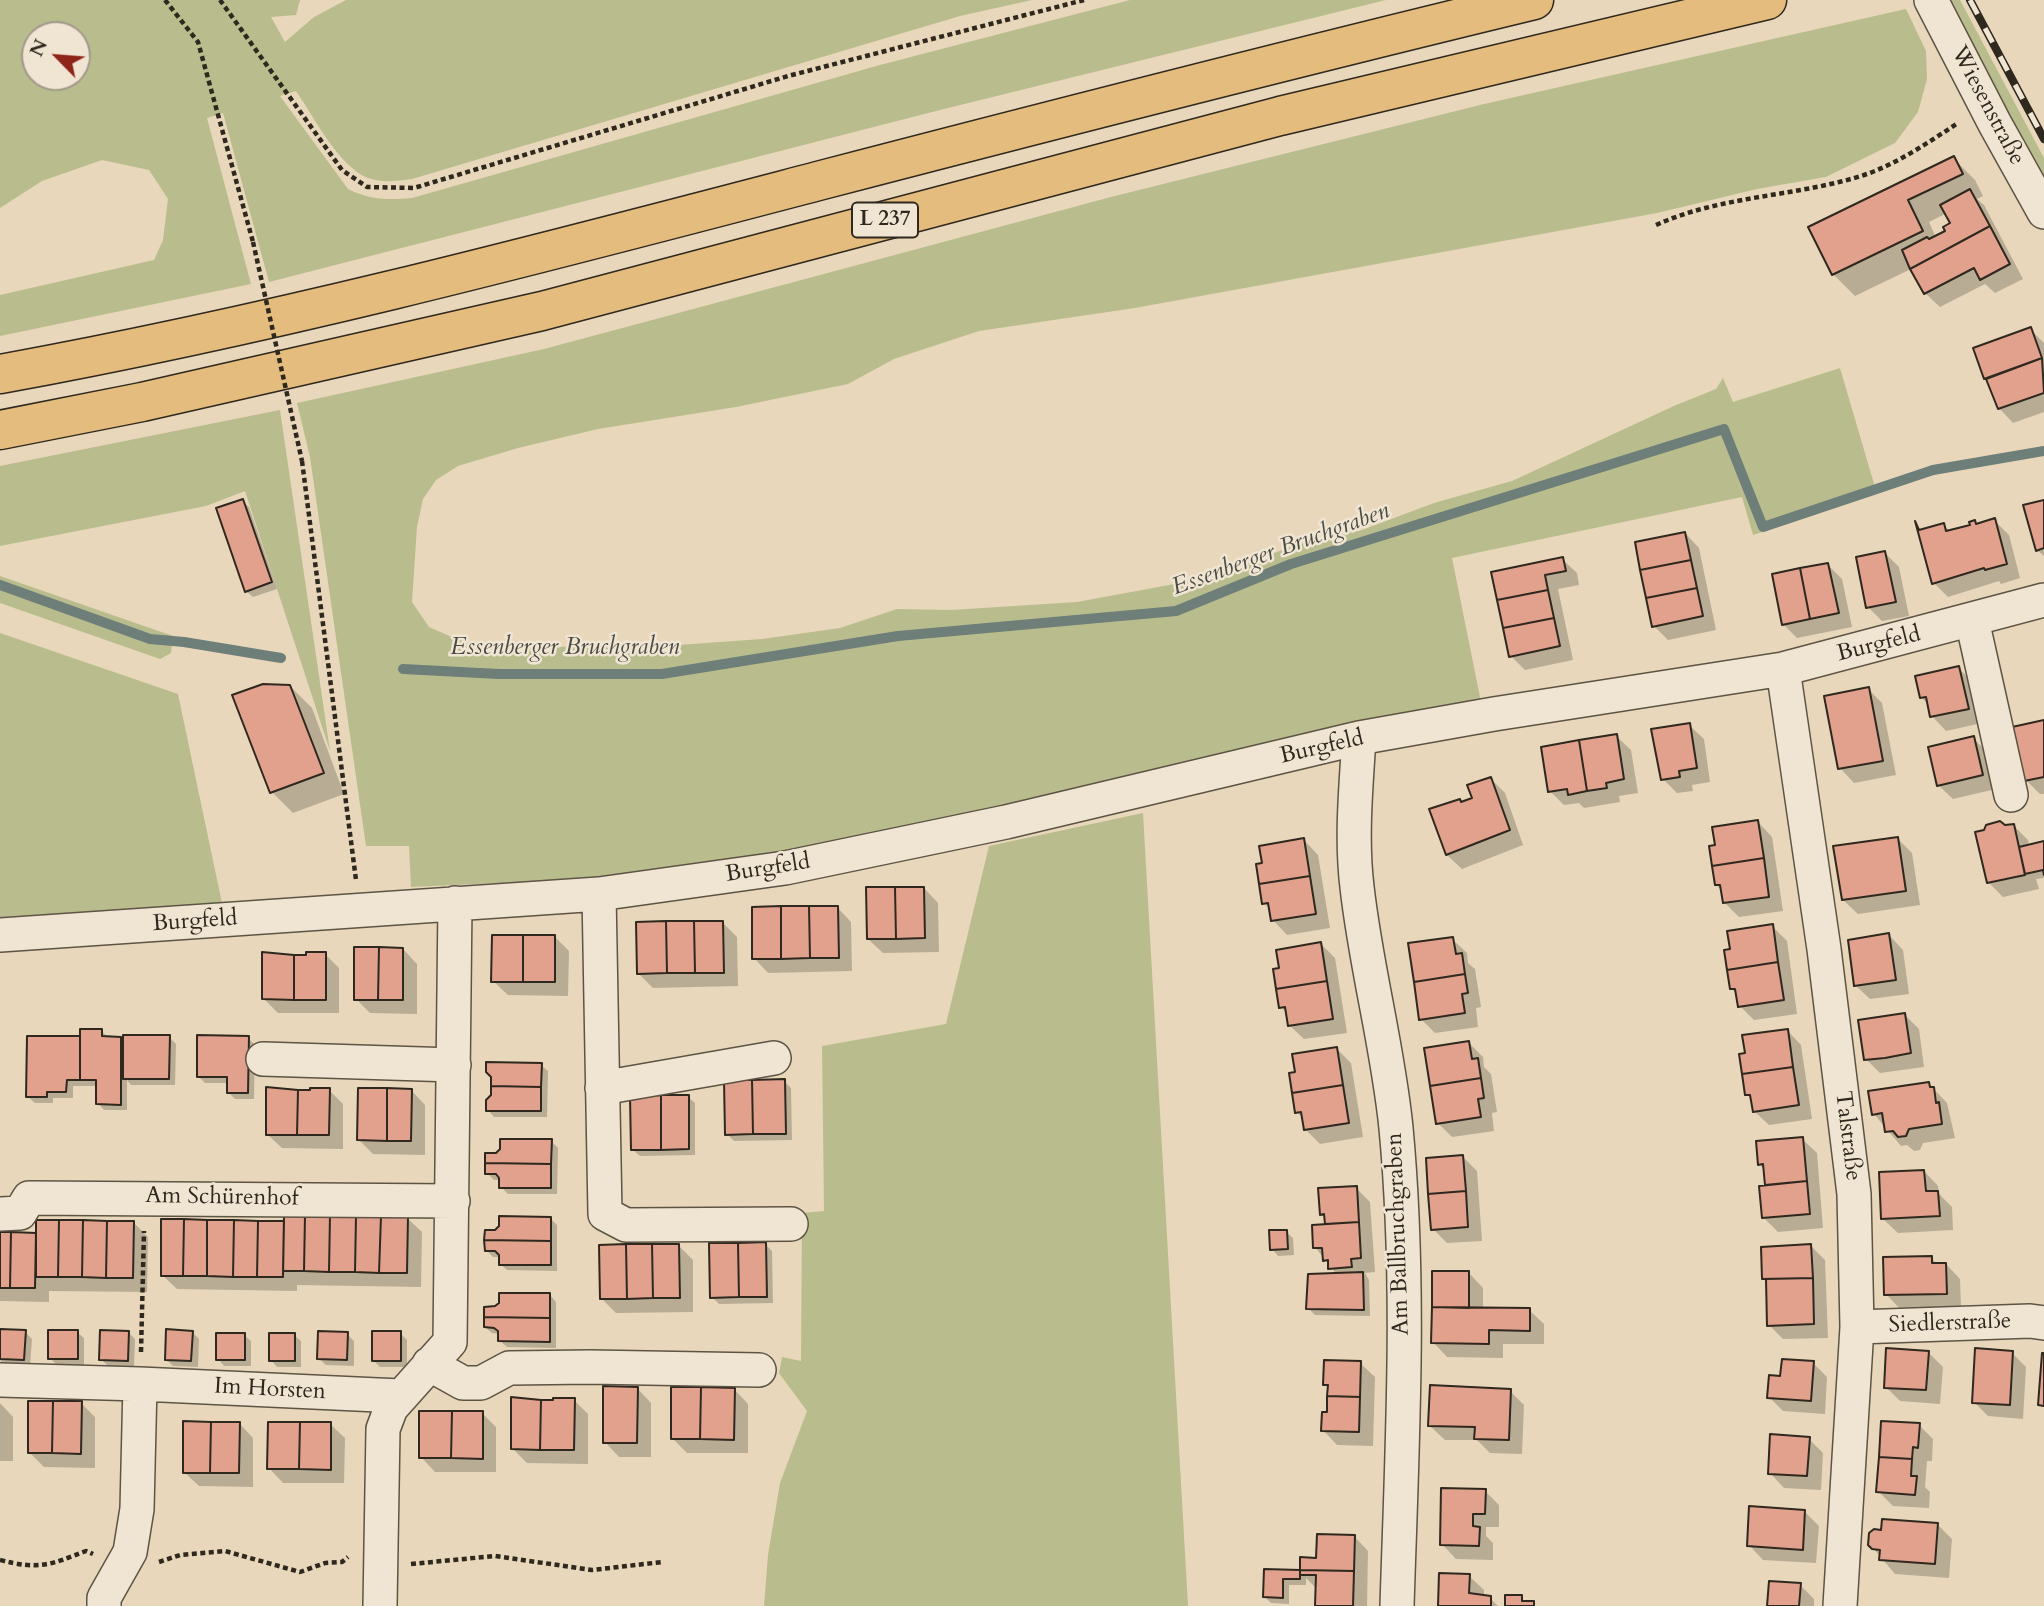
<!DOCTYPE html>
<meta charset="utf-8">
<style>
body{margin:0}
#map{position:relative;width:2044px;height:1606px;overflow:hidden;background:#e8d7ba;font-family:Cardo,serif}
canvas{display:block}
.north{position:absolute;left:21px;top:21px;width:70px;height:70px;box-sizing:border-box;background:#f0e5d2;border:2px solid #a3998a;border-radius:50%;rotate:295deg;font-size:19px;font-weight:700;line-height:28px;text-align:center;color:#2f281e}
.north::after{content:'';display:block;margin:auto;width:24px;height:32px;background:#8f2418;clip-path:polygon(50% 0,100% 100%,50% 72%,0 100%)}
</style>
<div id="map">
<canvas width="2044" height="1606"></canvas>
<div class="north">N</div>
</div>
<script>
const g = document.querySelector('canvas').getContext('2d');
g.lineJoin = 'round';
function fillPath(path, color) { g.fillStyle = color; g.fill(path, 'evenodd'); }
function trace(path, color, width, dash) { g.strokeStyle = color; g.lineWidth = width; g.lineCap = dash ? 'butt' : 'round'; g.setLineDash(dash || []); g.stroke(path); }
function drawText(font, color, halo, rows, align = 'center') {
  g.font = font + ' Cardo,serif'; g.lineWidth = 5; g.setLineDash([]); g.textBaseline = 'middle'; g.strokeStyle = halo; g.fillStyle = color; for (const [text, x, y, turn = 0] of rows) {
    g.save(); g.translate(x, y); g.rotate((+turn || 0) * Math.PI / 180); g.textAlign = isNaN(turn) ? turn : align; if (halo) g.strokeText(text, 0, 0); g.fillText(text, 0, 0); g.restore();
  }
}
fillPath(new Path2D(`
 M0,0H300L296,15L271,17L285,42L314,17L346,0H1032L960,16L412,179C397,181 382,183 368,178C339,167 314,117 296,91L280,96L348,189C370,200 388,200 412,198L880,65L1130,0H1386L944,109L269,282L223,113L207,118L251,284L0,336V295L154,260L163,240L168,199L149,170L102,160L42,181L0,208ZM35,35H77V77H35Z
 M1948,0H1960L2044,158V180Z
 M1906,9L1926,51L1927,79L1918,112L1895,143L1826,177L1757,189L1657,213L1135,308L979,331L894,359L848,384L736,407L598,429L518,448L458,466L436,480L423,499L417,527L412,602L429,627L454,638L489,648L678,645L762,639L840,628L897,609L951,610L1077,602L1207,578L1296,545L1362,530L1434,503L1512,481L1676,405L1716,389L1723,378L1733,402L1840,368L1877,494L1753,535L1742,497L1452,558L1481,702L779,853L592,879L411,887L409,846H366L310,457L297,403L544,349L1111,197L1484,104Z
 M280,410L330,751L245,491L206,506L0,546V466Z
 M0,576L173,636L171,653L160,659L0,603Z
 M0,633L178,694L223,908L0,923Z
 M1143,813L1188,1606H764L768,1555L780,1483L807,1411L779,1373L782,1357L801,1361L802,1213L824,1211L822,1046L946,1024L989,846Z`), '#b9bd8d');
fillPath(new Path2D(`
 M1953,158L1975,180L1983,196L1977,199L1984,205L2023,279L1995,293L1985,284L1940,307L1925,293L1913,268L1855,296L1833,274L1811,228ZM1947,213L1952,223L1947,232L1936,238L1929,222Z
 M2030,329L2044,343V412L2013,423L1999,408L1975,349Z
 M242,501L249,507L277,589L253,597L246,591Z
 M2044,502V556L2037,550Z
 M1994,520L2009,535L2020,578L2001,584L1999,581L1948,597L1934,583L1943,525L1951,532L1973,526L1975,522L1978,525Z
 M1685,533L1699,548L1716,630L1668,640L1654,626Z
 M1885,553L1899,567L1909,616L1882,621L1868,607Z
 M1562,559L1577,573L1579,585L1558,589L1573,660L1525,670L1511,656L1493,573Z
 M1828,565L1842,579L1852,627L1797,638L1783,624Z
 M1958,668L1973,682L1982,723L1946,731L1932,716L1930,706L1921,697Z
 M290,686L312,708L344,794L293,813L272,792Z
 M1868,689L1882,703L1896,775L1854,783L1840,768Z
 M2044,721V794H2040L2026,780Z
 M1689,725L1704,739L1710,782L1692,785L1693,791L1677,793L1663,779Z
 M1616,736L1631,750L1638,793L1619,796L1620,802L1584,808L1579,803L1564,805L1550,791Z
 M1973,738L1987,752L1996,789L1953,799L1938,785Z
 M1491,779L1505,793L1523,845L1462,869L1447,855L1431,810L1460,801L1463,803L1474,799Z
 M1758,822L1772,837L1783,911L1739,917L1724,902L1723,891L1716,885Z
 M2013,825L2028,840L2029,846L2044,843V878L2036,879L2039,889L2003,897L1988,882L2005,826Z
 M1898,839L1912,853L1920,905L1858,914L1843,900Z
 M1304,840L1318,855L1330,928L1287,935L1273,920L1271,910L1264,903Z
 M924,888L938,903L939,952L883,953L868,939Z
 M837,907L851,922L852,971L768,973L754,958Z
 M722,922L737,937L738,986L653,988L639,974Z
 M1772,926L1787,941L1797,1014L1754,1020L1740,1006L1738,995L1732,989V951Z
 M1889,935L1903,950L1909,994L1870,999L1855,985Z
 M555,937L569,951L568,996L508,995L493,981Z
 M1452,939L1467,953L1468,963L1475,969L1481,1007L1476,1008L1478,1027L1435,1033L1421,1019Z
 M1321,944L1335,958L1347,1033L1304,1039L1289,1025L1288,1014L1281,1007V969Z
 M403,949L417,964V1014L370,1013L356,999Z
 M325,954L339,968V1013H278L264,999L284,956Z
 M1905,1015L1919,1029L1924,1067L1880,1073L1866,1059Z
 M1787,1030L1801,1045L1812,1119L1769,1125L1754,1111L1753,1101L1747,1094Z
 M101,1031L109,1038L120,1039L125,1043L169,1037L176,1044L175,1085H131L127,1080V1110H104L98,1103V1086H73V1098H53V1103H35L28,1097L81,1038Z
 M248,1038L255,1045L254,1099H235L228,1092L229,1083H205L198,1076Z
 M1469,1043L1483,1057L1484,1067L1491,1074L1497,1112L1492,1113L1494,1131L1452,1137L1438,1123Z
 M1337,1049L1351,1063L1363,1137L1320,1144L1305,1129L1304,1119L1297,1112V1073Z
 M541,1065L548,1071L547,1117H494L488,1110L493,1096V1077Z
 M784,1081L791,1088L792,1140L734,1141L727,1134Z
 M1929,1084L1947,1103L1955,1138L1923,1143L1920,1150L1914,1151L1907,1145L1901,1146L1874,1114Z
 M329,1090L343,1104V1149L282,1148L267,1134L298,1092Z
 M411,1090L425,1105V1155L373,1154L359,1140Z
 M688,1097L695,1103V1155L640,1156L633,1150Z
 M1802,1139L1817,1153L1823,1228L1778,1232L1763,1217L1767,1187L1765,1170L1759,1164Z
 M551,1141L558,1148L557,1194H508L501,1187V1180H494L487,1173L496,1155Z
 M1463,1157L1477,1171L1482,1241L1447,1243L1433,1229Z
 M1924,1171L1938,1186L1939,1194L1952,1207L1953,1230L1898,1233L1883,1219Z
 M1356,1188L1370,1202L1375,1272L1365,1273L1369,1280L1370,1316L1315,1315L1308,1308L1337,1275L1315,1247L1327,1226L1326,1218L1322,1214Z
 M407,1218L422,1232L421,1287L297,1285V1291L177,1289L162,1275L286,1223Z
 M550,1218L557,1225V1271L507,1270L500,1264V1257H493L486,1250L496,1232Z
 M134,1223L148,1237L147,1292L49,1291V1302L0,1301V1234L38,1235Z
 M1286,1232L1293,1238L1294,1255L1278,1256L1272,1249Z
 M765,1244L772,1251L773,1303L719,1304L712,1297Z
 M678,1245L693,1260V1312L616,1313L602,1299Z
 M1811,1246L1825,1260L1828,1338L1783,1339L1769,1325L1767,1283L1763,1278Z
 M1931,1258L1938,1265L1946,1264L1960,1279L1961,1308L1900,1309L1886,1294Z
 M1469,1273L1483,1288V1309L1529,1310L1544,1324V1344H1503V1358L1447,1357L1433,1342Z
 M550,1295L556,1302V1348L507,1347L500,1341V1334L492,1333L485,1327Z
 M0,1330L25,1332L32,1339L30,1366L4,1365L0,1360Z
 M77,1332L84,1338V1365H57L50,1358Z
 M128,1332L135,1339L134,1367L108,1366L101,1359Z
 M192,1332L199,1339L198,1367L173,1366L166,1359Z
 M400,1333L407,1340V1367H380L373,1360Z
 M347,1334L354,1341V1366L326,1365L319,1359Z
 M244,1335L251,1341V1366H224L218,1359Z
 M294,1335L301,1341V1367H277L271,1360Z
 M1928,1352L1943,1367L1940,1404L1900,1401L1886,1387Z
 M2012,1353L2026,1367L2023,1419L1988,1416L1974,1402Z
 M1360,1363L1375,1377L1373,1446L1337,1445L1323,1430L1329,1414V1389L1324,1384Z
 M1813,1363L1827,1377L1825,1414L1783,1411L1769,1397L1782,1377Z
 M637,1388L651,1403V1457H619L605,1442Z
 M734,1389L748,1404V1453H687L672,1438Z
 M1510,1391L1524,1405L1522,1454L1490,1453L1477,1440H1445L1430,1426Z
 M574,1400L588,1414V1464L527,1463L513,1449L530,1402Z
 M0,1403L13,1417V1461H0Z
 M81,1403L95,1417V1468L44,1467L29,1452Z
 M482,1413L496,1427V1472H435L421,1457Z
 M239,1423L253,1438V1487L199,1486L184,1472Z
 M330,1424L345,1438L344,1483H283L269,1468Z
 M1919,1425L1933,1439L1932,1461H1927L1925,1487L1930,1492L1929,1508L1893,1506L1878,1491Z
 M1809,1439L1823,1453L1821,1490L1784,1488L1770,1473Z
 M1485,1491L1499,1505V1527H1486V1536L1493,1543V1560L1456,1559L1442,1544Z
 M1804,1511L1819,1526L1816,1563L1763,1560L1749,1545Z
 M1938,1525L1952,1539L1949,1578L1895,1574L1873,1548Z
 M1354,1536L1368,1551L1367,1606H1318L1316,1588L1306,1578V1585H1289V1604L1271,1603L1265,1597L1266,1571H1299Z
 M1469,1576L1484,1590V1597L1490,1598L1498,1606H1440Z
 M1800,1585L1814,1599V1606H1769Z`), '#0003');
trace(new Path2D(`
 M0,585L150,639L184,642L281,658
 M403,669L499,674H662L898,636L1176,611L1291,564L1724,429L1763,527L1933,470L2044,451`), '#6e7e79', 10);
const building = new Path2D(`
 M1954,156L1963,174L1908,200L1923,231L1832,275L1808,227Z
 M1970,189L1990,226L1910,269L1902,250L1927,237L1929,239L1945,231L1943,227L1950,223L1940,205Z
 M1990,226L2010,264L1980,280L1974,268L1924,294L1910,269Z
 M2031,327L2042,358L1984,379L1973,348Z
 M2042,358L2044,393L1998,409L1986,379Z
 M243,499L272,582L245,592L216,508Z
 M2044,500V548L2036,551L2023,505Z
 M1995,518L2007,564L1985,570L1984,568L1932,584L1915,521L1919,530L1944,523L1946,531L1970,525L1969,522L1975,520L1976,524Z
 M1685,532L1691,560L1640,570L1635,542Z
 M1885,551L1896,602L1866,608L1856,557Z
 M1563,557L1566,571L1545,575L1548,590L1497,600L1491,572Z
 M1691,560L1697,588L1646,598L1640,570Z
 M1828,563L1839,613L1810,619L1800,568Z
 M1800,568L1810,619L1782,625L1772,574Z
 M1697,588L1703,616L1652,627L1646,598Z
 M1548,590L1554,618L1503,628L1497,600Z
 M1554,618L1560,646L1509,657L1503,628Z
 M1959,666L1969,709L1930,717L1926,697L1920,698L1915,676Z
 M263,684L290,685L324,773L270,793L232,695Z
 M1869,687L1883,761L1838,769L1824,696Z
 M2044,720V777L2024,781L2012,727Z
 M1690,723L1697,768L1679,771L1680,777L1661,780L1651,729Z
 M1617,734L1624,779L1606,783L1607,788L1587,791L1579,740Z
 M1974,736L1983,775L1937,786L1928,747Z
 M1579,740L1587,791L1568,795L1567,789L1548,792L1541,747Z
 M1491,777L1510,830L1446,855L1429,809L1460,799L1461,802L1472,798L1467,785Z
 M1758,820L1764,858L1712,866L1709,846L1715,845L1712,827Z
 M2000,821L2005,825L2014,824L2025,875L1987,883L1975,832L1984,830L1986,825Z
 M1898,837L1906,891L1842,900L1833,846Z
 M1304,838L1310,876L1259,884L1256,864L1262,863L1259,846Z
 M2044,841V875L2043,870L2025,874L2019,847Z
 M1764,858L1769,897L1723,903L1720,885H1715L1712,866Z
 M1310,876L1316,914L1271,921L1268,903L1262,904L1259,884Z
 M866,887H895L896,939H867Z
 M895,887H924L925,938L896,939Z
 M781,906H809L810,958L781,959Z
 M781,906V959H752V907Z
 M809,906H838L839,958H810Z
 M666,921L667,973L637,974L636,922Z
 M666,921H694L695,973H667Z
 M694,921H723L724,973H695Z
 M1773,924L1778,962L1727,970L1724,950L1730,949L1727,931Z
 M1889,933L1896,980L1854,986L1848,940Z
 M492,935H523V982H491Z
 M523,935H555V982H523Z
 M1453,937L1456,954L1462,953L1465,974L1414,982L1408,943Z
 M1321,942L1327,981L1276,989L1273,969L1279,968L1276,950Z
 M354,947H379L378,1000H354Z
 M379,947L403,948V1000H378Z
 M262,952L294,955V1000L262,999Z
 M306,952H326V1000H294V955H306Z
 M1778,962L1784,1000L1738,1007L1735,989H1730L1727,970Z
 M1465,974L1468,993L1462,994L1465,1013L1419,1020L1414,982Z
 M1327,981L1333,1019L1288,1026L1285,1007L1279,1008L1276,989Z
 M1905,1013L1911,1053L1885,1058L1864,1060L1858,1020Z
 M80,1029H102V1036L121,1037V1105L96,1104V1080H80Z
 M1788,1029L1793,1067L1742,1074L1739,1054L1745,1053L1742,1035Z
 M123,1035H170L169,1079H123Z
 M197,1035L249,1036L248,1093H227V1077H197Z
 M27,1036H80V1080H67L66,1092H47V1097H26Z
 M1469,1041L1472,1059L1478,1058L1481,1078L1430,1086L1424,1048Z
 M1337,1047L1343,1085L1292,1093L1289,1073L1295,1072L1292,1054Z
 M486,1062L542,1063L541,1087L491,1086V1077L486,1072Z
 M1793,1067L1799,1105L1753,1112L1750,1095H1745L1742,1074Z
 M1481,1078L1484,1098L1478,1099L1481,1117L1436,1124L1430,1086Z
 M785,1079L786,1134H753L752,1080Z
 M724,1080H752L753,1134L725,1135Z
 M1929,1082L1930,1087H1934L1936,1103L1939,1102L1942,1124L1909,1129L1906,1136L1898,1137L1893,1131L1885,1132L1882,1113L1872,1115L1868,1091Z
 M1343,1085L1349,1123L1304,1130L1301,1112L1295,1113L1292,1093Z
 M491,1086L541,1087V1111H486V1100L491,1095Z
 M266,1087L298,1090L297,1135H266Z
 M310,1088H330L329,1135H297L298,1090H310Z
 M358,1088H387V1141L357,1140Z
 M387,1088L412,1089L411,1141H387Z
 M661,1095V1150H631L630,1096Z
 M661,1095H689V1149L661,1150Z
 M1803,1137L1807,1181L1765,1185L1763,1164L1758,1165L1756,1141Z
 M500,1139H552L551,1164L485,1163V1153H496L500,1149Z
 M1463,1155L1466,1191L1428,1194L1426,1158Z
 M485,1163L551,1164V1188H499V1178L496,1174H485Z
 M1924,1170L1926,1191H1938L1940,1216L1881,1219L1879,1172Z
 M1807,1181L1810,1214L1762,1218L1759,1186Z
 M1357,1186L1359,1222L1325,1224L1324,1214L1320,1215L1318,1188Z
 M1466,1191L1468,1227L1431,1230L1428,1194Z
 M284,1215H305L304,1271H283Z
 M305,1215H330L329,1272L304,1271Z
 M330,1215L356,1216L355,1272H329Z
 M356,1216H381L379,1273L355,1272Z
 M381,1216H408L407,1273H379Z
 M499,1216L551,1217V1241L484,1240L485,1230H495L499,1226Z
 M161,1219H184L183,1276H161Z
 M184,1219L207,1220V1276H183Z
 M36,1220H59L58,1277H36Z
 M59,1220H83L82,1277H58Z
 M83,1220L107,1221L106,1278L82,1277Z
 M207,1220H234L233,1277L207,1276Z
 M234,1220L258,1221L257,1277H233Z
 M107,1221H134L133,1278H106Z
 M258,1221H284L283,1277H257Z
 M1359,1222L1361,1258L1351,1259L1352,1267L1328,1269V1260L1323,1261L1322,1248H1313L1312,1225Z
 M1269,1230H1287L1288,1249L1270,1250Z
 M0,1232H11L10,1288H0Z
 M11,1232L36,1233L35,1288H10Z
 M484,1240L551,1241V1265H499V1255L495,1251H485Z
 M766,1242L767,1297H739L738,1243Z
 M709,1243H738L739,1297L710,1298Z
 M626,1244H652L653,1298L627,1299Z
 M626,1244L627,1299H600L599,1245Z
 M652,1244H679L680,1298H653Z
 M1811,1244L1813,1278L1762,1279L1761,1247Z
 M1932,1256V1263H1946L1947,1294L1884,1295L1883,1257Z
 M1432,1271H1469V1308L1432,1307Z
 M1363,1272L1364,1310L1306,1309L1308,1274Z
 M1813,1278L1814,1324L1767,1326L1766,1279Z
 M499,1293H550V1318L484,1317V1307L495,1306L499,1303Z
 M1432,1307L1530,1308V1331L1489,1330V1344L1431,1343Z
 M484,1317L550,1318V1342L498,1341V1331L494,1328L484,1327Z
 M0,1329L26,1330L24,1360L0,1359Z
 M166,1329L193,1331L191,1361L165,1360Z
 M48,1330H78V1359H48Z
 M100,1330L129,1331L128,1361L99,1360Z
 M318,1331L348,1332L347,1360L317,1359Z
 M372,1331H401V1361H372Z
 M216,1333H245V1360H216Z
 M269,1333H295V1361H269Z
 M1886,1348L1929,1351L1926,1390L1884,1388Z
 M1975,1348L2013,1351L2010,1405L1972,1403Z
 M2042,1353H2044V1406L2038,1405Z
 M1782,1359L1814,1361L1811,1401L1767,1398L1769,1375L1780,1376Z
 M1324,1360L1361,1361L1360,1397L1327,1396L1328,1385H1323Z
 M1430,1385L1511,1389L1509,1440L1474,1439L1475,1427L1428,1426Z
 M603,1386L638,1387L637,1443H603Z
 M671,1387H701L700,1439H671Z
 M701,1387L735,1388L734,1440L700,1439Z
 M1327,1396L1360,1397L1359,1432L1321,1431L1322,1412H1327Z
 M511,1397L541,1400L540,1450L511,1449Z
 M553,1398H575L574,1450H540L541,1400H553Z
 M28,1401H53L52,1453H28Z
 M53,1401H82L81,1454L52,1453Z
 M419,1411H452L451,1458H419Z
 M452,1411H483V1459L451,1458Z
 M183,1421L211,1422L210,1473H183Z
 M1881,1421L1920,1423L1918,1448L1913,1447L1912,1459L1879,1457Z
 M211,1422H240L239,1473H210Z
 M268,1422H300L299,1469H267Z
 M300,1422H331V1470L299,1469Z
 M1770,1434L1810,1437L1807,1476L1768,1474Z
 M1879,1457L1912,1459L1911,1476H1917L1915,1495L1876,1492Z
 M1441,1488L1486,1489L1485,1514H1473V1526L1480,1527L1479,1546L1440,1545Z
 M1749,1506L1805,1510L1803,1550L1747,1546Z
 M1882,1519L1938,1523L1935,1564L1879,1560L1880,1550L1872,1549L1868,1545L1869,1533L1874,1529L1881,1530Z
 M1317,1534L1355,1535L1354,1571L1300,1570V1557L1316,1558Z
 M1264,1569L1300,1570V1579H1283V1598L1263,1597Z
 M1300,1570L1354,1571L1353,1606H1315L1316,1575H1300Z
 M1439,1573L1470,1574L1469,1593L1491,1596V1606H1438Z
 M1769,1581L1801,1583L1799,1606H1767Z
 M1505,1595H1522V1601H1534V1606H1505Z`);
fillPath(building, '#e1a18d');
trace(building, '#2f281e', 2);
const minor = new Path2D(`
 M1931,0L1995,124L2044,212
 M1972,620L2011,795
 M1783,669L1824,949L1854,1194L1857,1327L1840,1606
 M1359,738C1356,787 1351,838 1357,887C1366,968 1388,1047 1396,1128C1411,1287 1402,1447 1397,1606
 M599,894L605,1214L626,1225L791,1224
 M0,935L599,894L785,868L1006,822L1359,738L1494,714L1783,669L2044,600
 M263,1059L454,1065
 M602,1088L774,1058
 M0,1214L20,1213L29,1198L453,1201
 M1857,1327L2030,1321L2044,1323
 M429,1364L463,1383H481L509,1368L591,1367L759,1370
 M0,1380L140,1384L400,1396
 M104,1606V1598L130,1552L137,1509L140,1384
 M380,1606L383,1429L391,1408L450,1342L455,903`);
const highway = new Path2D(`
 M0,374C276,324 547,252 818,181C1056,119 1294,58 1534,0
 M0,430L142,402L542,311L1280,116L1767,0`);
trace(minor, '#5d5445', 36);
trace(highway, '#2f281e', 41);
trace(new Path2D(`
 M165,0L198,42L253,242
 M220,0L342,170L367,187L414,188L788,76L1084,0
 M1656,225C1722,195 1796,197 1864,175C1897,164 1929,142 1958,123
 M302,461L356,880
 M141,1352L144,1231
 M0,1560C39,1570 50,1565 86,1551L93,1554
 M159,1562L180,1555L225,1551L300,1572L325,1563L342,1562L348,1557
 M411,1564L495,1556L592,1570L662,1562`), '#2f281e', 4.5, [5, 3.5]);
trace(minor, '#f0e5d2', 33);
trace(highway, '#e4bc7d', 38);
const rail = new Path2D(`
 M1970,0L2044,139`);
trace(rail, '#2f281e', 8);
trace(rail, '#f0e5d2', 5, [16]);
trace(new Path2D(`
 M253,242L302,461`), '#2f281e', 4.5, [5, 3.5]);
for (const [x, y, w] of [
 [885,220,66]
]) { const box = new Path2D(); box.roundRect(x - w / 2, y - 17.5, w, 35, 5); g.fillStyle = '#f0e5d2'; g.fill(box); trace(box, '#2f281e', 2); }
drawText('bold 21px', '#2f281e', null, [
 ["L 237",885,220]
]);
drawText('23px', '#2f281e', '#f0e5d2', [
 ["Wiesenstraße",1987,106,62],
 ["Burgfeld",1879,645,-14],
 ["Burgfeld",1322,748,-13],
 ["Burgfeld",768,869,-9],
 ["Burgfeld",195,922,-4],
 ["Talstraße",1847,1136,83],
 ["Am Schürenhof",222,1198,1],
 ["Am Ballbruchgraben",1399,1234,-92],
 ["Siedlerstraße",1950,1324,-2],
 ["Im Horsten",270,1390,3]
]);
drawText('italic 24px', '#494c44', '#f0e5d2', [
 ["Essenberger Bruchgraben",1281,550,-20],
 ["Essenberger Bruchgraben",565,648]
]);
</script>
